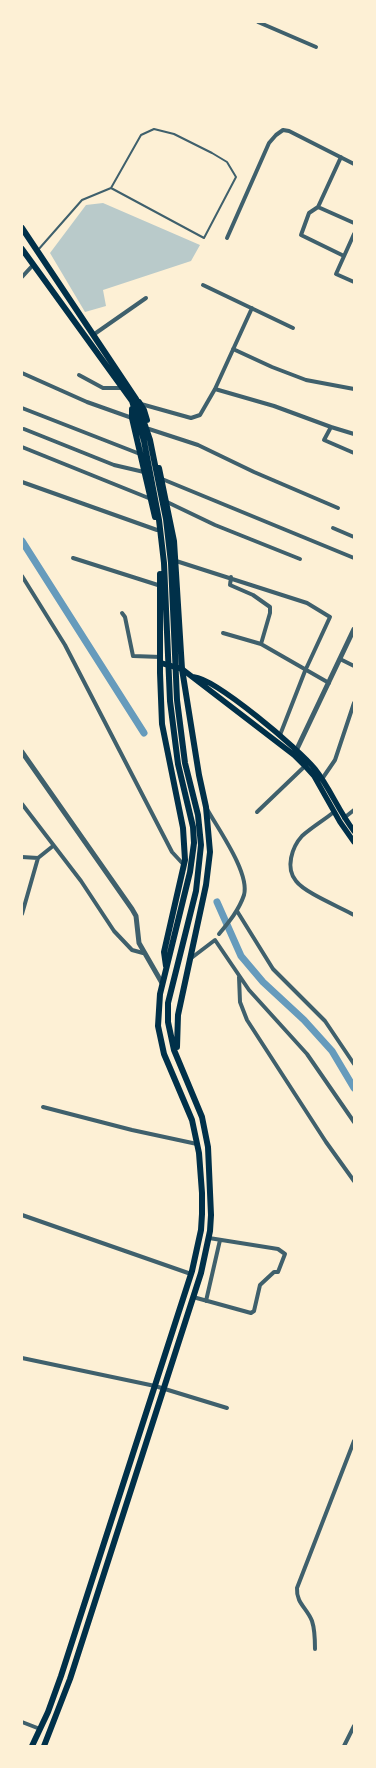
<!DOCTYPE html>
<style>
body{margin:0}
#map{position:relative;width:376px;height:1768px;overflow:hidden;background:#fdf0d5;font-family:"PT Sans",sans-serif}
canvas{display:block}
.frame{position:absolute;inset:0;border:23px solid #fdf0d5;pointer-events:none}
</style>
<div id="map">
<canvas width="376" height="1768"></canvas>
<div class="frame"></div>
</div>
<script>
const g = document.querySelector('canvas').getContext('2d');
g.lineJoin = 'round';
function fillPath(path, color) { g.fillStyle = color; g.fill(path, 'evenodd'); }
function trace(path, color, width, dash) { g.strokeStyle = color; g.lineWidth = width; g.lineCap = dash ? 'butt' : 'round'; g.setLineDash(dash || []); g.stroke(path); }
fillPath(new Path2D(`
 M103,203L200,245L191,261L103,290L106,306L85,312L50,253L86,205Z`), '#b9caca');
trace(new Path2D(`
 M22,541L144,733
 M217,902L241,956L263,982L304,1020L332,1051L354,1088`), '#669bbc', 7);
trace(new Path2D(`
 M38,250L82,200L111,188L141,135L154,129L174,134L212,153L227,162L236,177L204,238L111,188`), '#3f606c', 2);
trace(new Path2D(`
 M258,22L316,47
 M341,157L318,207L309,213L301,235L344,256
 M318,207L354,223
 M354,234L336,274L354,282
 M227,238L269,143L276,135L283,130L289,131L354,164
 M22,277L33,265
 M203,285L293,328
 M93,335L146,298
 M233,349L272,367L306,380L354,389
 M22,373L87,402L132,418
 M79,375L103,388H121
 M215,389L274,406L331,427L324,440L354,453
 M141,404L191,418L200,415L215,389L252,308
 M22,408L140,454
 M331,427L354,434
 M24,429L114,465L144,472
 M149,429L198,445L254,472L338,508
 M22,447L151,499
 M162,479L354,558
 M22,482L157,530
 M167,502L215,525L300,559
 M333,528L354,537
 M73,558L161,586
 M173,560L307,603L330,617L305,671L280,735
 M22,576L65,645L172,852L184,865
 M231,577L230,585L253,595L270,607V613L261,644
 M122,613L125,617L133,656L161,657
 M223,633L261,644L329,683
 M340,659L354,666
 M322,779L335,760L354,703
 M22,804L81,881L114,931L132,950L143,953
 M207,809C218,829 250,873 244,895C239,910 229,922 219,934
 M257,812L305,766
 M334,812C324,820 312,827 302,836C292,847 285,868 296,881C305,893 340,907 354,915
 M344,818L354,810
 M22,857L38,858
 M237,911L273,969L325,1021L354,1064
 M22,914L38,858L53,846
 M190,959L215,940L249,990L307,1054L354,1122
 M239,977L240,1002L247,1020L326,1142L354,1181
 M43,1107L132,1130L197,1144
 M22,1215L191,1274
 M193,1297L251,1313L254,1311L260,1285L274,1272H278L285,1254L278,1249L209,1238
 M206,1301L220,1240
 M22,1358L155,1386L227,1408
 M315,1649C315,1640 315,1630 312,1621C307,1608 296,1603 297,1588L354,1441
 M22,1722L40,1729
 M344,1746L354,1726`), '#3f606c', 4);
trace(new Path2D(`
 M22,752L132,909L136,916L139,943L162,983
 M295,753L354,629`), '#3f606c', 5);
trace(new Path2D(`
 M161,663L182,669L294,755L305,766L314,776L340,822L354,842
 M194,677C216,679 299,749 315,769C330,788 339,812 354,831`), '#003049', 5.5);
trace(new Path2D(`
 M22,228L136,399L150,440L166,519L171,563L177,700L185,763L198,815L201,845L196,891L168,1003V1022L174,1050L202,1117L208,1147L211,1215L210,1231L201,1273L70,1679L44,1746
 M22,249L132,401L144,441L159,520L164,563L170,701L178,764L193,827L194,843L190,872L160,994L158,1026L164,1054L192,1120L199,1153L202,1193V1214L201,1230L192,1271L61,1676L48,1712L32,1746
 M139,402L144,410L147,420
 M132,409V418L155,517
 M159,468L174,541L182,669L199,775L206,807L210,852L206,885L178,1015L177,1047
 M160,574V673L162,724L183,828L185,860L164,952L166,966`), '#003049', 6);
</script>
